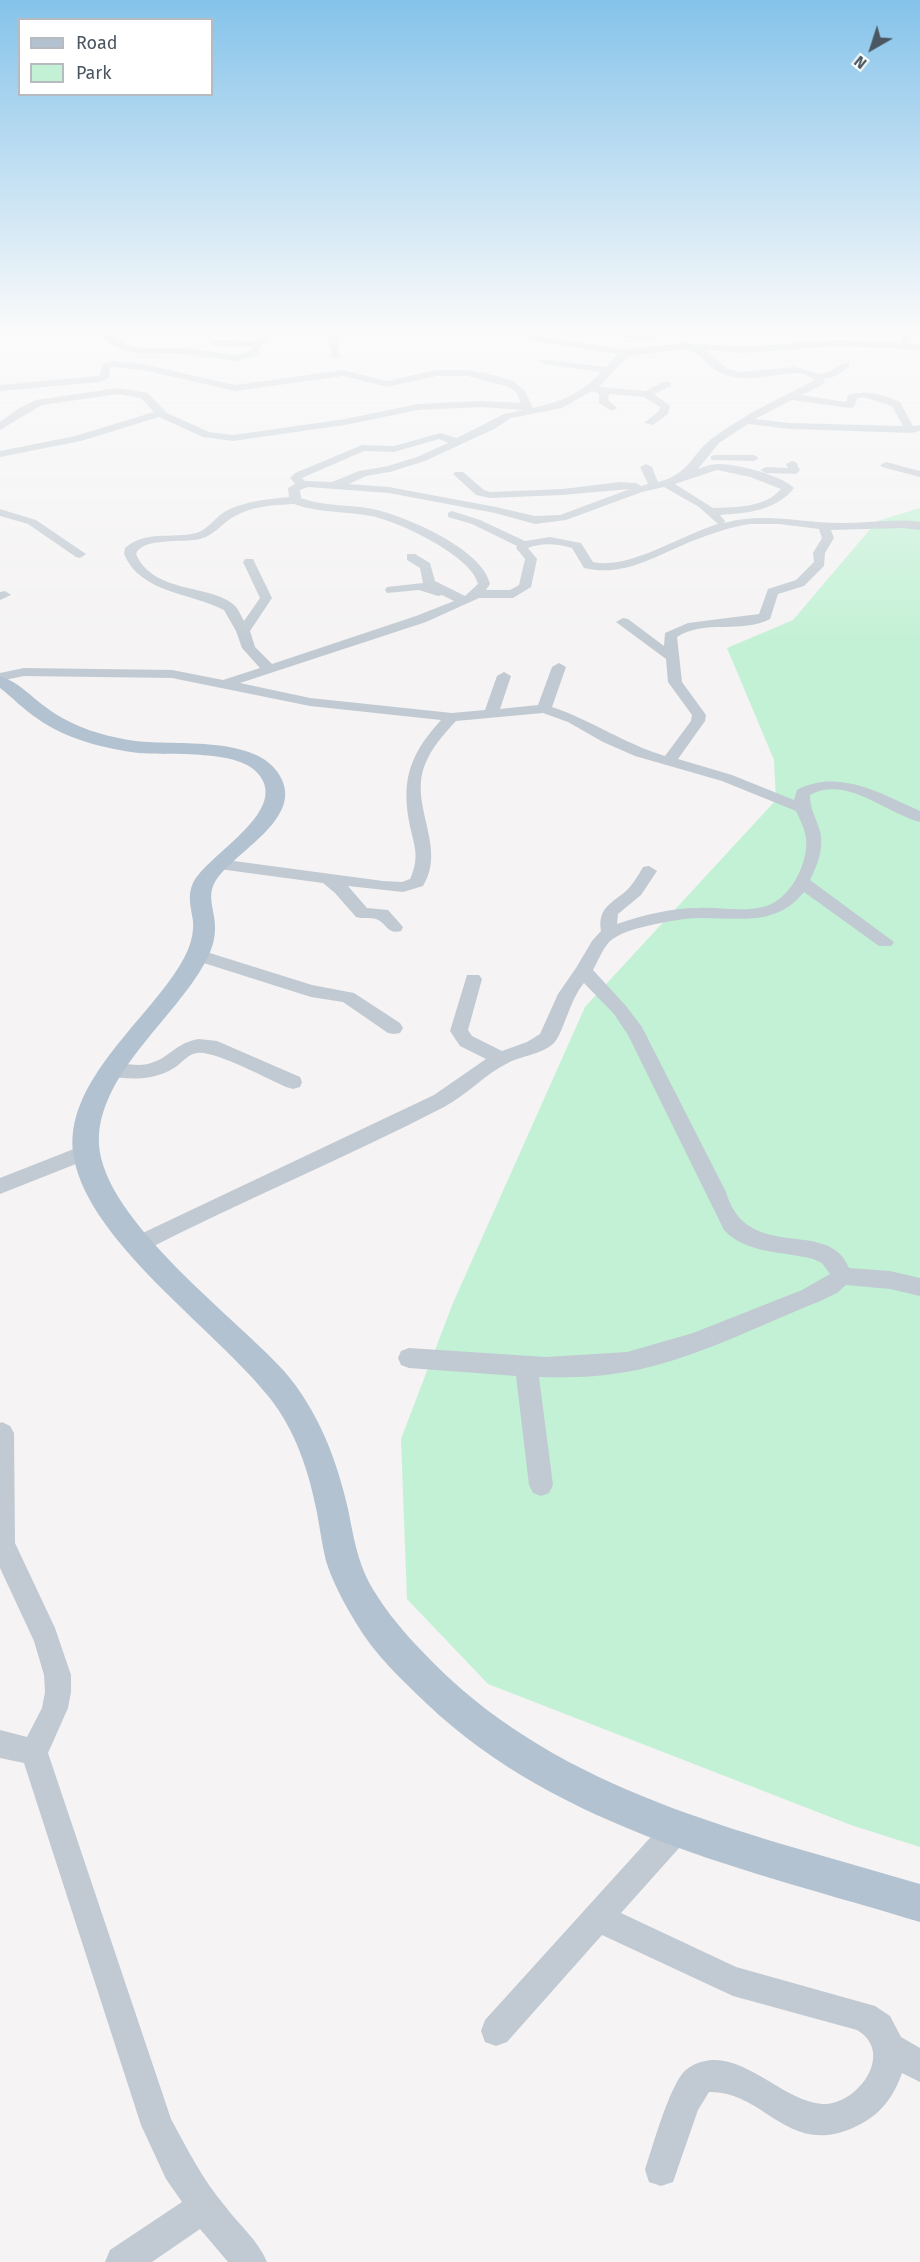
<!DOCTYPE html>
<style>
body{margin:0}
#map{position:relative;width:920px;height:2262px;overflow:hidden;background:#f5f3f3;font-family:"Fira Sans",sans-serif}
canvas{display:block}
.legend{position:absolute;left:18px;top:18px;width:195px;height:78px;box-sizing:border-box;background:#fff;border:2px solid #b7bbc0;margin:0;padding:8px 10px;list-style:none;font-size:18px;color:#4a5661}
.legend li{display:flex;align-items:center;gap:12px;height:30px}
.legend b{width:30px;border:2px solid #b7bbc0}
.north{position:absolute;left:842px;top:18px;width:60px;height:60px;-webkit-text-stroke:4px #fff;paint-order:stroke;rotate:219deg;font-size:16px;font-weight:700;line-height:24px;text-align:center;color:#4a5661}
.north::after{content:'';display:block;margin:auto;width:21px;height:27px;background:#4a5661;clip-path:polygon(50% 0,100% 100%,50% 72%,0 100%)}
</style>
<div id="map">
<canvas width="920" height="2262"></canvas>
<ul class="legend">
<li><b style="height:8px;background:#b3c2d1"></b>Road</li>
<li><b style="height:16px;background:#c3f1d5"></b>Park</li>
</ul>
<div class="north">N</div>
</div>
<script>
const g = document.querySelector('canvas').getContext('2d');
g.lineJoin = 'round';
function fillPath(path, color) { g.fillStyle = color; g.fill(path, 'evenodd'); }
fillPath(new Path2D(`
 M920,508V1847L851,1825L488,1684L407,1599L401,1439L453,1303L585,1007L776,800L774,760L727,648L793,620L877,521Z`), '#c3f1d5');
fillPath(new Path2D(`
 M10,328H27L0,336V330Z
 M90,328H101L125,344L141,348H186L236,355L247,353L253,347L217,346L212,343L217,340L256,341L262,328H272L257,355L236,361L186,354L134,353L114,346Z
 M325,328H335L340,359L332,357Z
 M365,328H417C405,337 376,338 365,328Z
 M493,328H511L532,332L534,328H544L540,334L544,337L625,350L682,343L743,347L840,340L901,343L903,336L893,328H904L913,335L910,344H920V350L840,346L743,353L705,350L728,369L741,372L795,367L819,374L829,372L843,363H849V367L836,376L824,379L825,383L802,395L846,402L848,395C866,390 883,394 900,402L913,426L920,425V431L911,433L790,429L748,424L719,443L698,469C704,467 711,464 717,464C734,463 782,475 794,488C776,511 747,513 720,515L725,521L724,523C766,512 799,523 840,523C867,524 893,518 920,522V530L902,528L831,530L834,538L825,553L824,566L804,586L778,594L770,619C742,634 704,619 677,637L682,682L706,715L705,721L678,759L732,775L794,800L797,790C838,768 882,794 920,811V822C885,813 847,775 810,795C810,808 815,816 819,828C825,846 818,864 810,880L894,942L891,946H879L804,892C775,928 738,917 697,918C680,919 663,922 647,926C634,929 619,933 609,942C602,950 598,961 593,970L626,1006L642,1027L726,1192C747,1265 829,1216 849,1268L890,1271L920,1278V1296L890,1289L846,1285L837,1293L818,1302C757,1326 691,1361 626,1372C598,1377 568,1378 539,1377L553,1485L549,1493L541,1496L533,1493L529,1485L516,1376L409,1368L401,1365L398,1358L401,1351L409,1348L546,1357L627,1352L693,1333L802,1290L830,1274L822,1263L813,1259C783,1251 746,1254 724,1230L628,1035L614,1014L584,983C570,999 563,1034 554,1043C541,1055 523,1055 508,1063C485,1074 467,1095 444,1107C346,1158 243,1200 144,1251L137,1253L130,1251L127,1245L130,1239L434,1095L486,1059L460,1046L450,1031L467,975H479L482,979L468,1030L472,1036L502,1051L527,1042L540,1034L558,994L576,968L592,941L601,931C597,906 614,903 629,888C634,882 639,874 643,867L649,866L657,871L641,895L618,914L617,924C643,915 671,908 698,908C720,907 742,912 763,907C790,901 809,863 806,837C804,828 800,819 796,811L722,781L635,756L603,742L568,722L543,713L456,721C443,735 431,748 424,767C410,807 447,848 423,886L403,892L348,886L367,908L388,910L403,927L401,931C387,935 387,923 376,919C370,917 362,919 356,917L335,893L323,883L219,869L211,864L219,859L383,881L402,882L410,879C421,855 413,844 409,821C401,777 412,752 441,720L310,706L172,678L24,676L0,681V673L24,668L172,670L223,680L260,668L242,648L236,631L224,610C191,593 140,593 124,554L125,548C145,530 171,539 196,533C208,530 215,517 226,511C245,501 268,499 289,497L288,488L295,484L290,478L295,473L362,445L394,446L440,433L457,438L504,414L523,410L481,407L418,410L345,425L233,441L203,437L159,417L81,441L0,457V451L75,436L154,412L141,398L118,394L42,405L0,430V422L19,408L36,400L118,388L148,393L167,413L209,432L233,435L345,419L418,404L481,401L521,403L516,392L506,386L467,376H437L387,387L343,376L235,391L143,370L113,367L110,368L109,378L100,382L0,391V385L98,376L100,375L102,364L113,361L143,364L235,385L343,370L387,381L437,370H467L490,374L513,381L525,391L533,408C558,403 585,392 601,372L544,364L539,361L541,359L606,367L617,354L541,342ZM682,349C700,350 706,366 721,373C743,384 772,374 795,373L804,374L815,380C780,398 745,414 714,437C690,454 692,473 658,482L652,467L646,464L640,467L648,484L641,486L636,483L620,482L562,489L490,492L484,490L463,472H455L453,474L476,495L490,498L562,495L630,489L560,515L535,516L496,507L389,487L349,484L366,476L390,472L425,461L494,429L511,418L562,408L592,391L599,394V403L612,411L617,408L608,400L609,394L644,397L660,407L659,411L644,423L653,425L668,414L670,406L654,394L671,386V382H663L645,391L599,387L628,356ZM863,397L892,406L903,426L790,423L755,419L792,400L850,408L854,407L857,399ZM439,439L448,443L417,457L388,466L359,471L332,482L305,481L302,478L364,451L394,452ZM717,470L750,477L781,489C765,508 736,507 713,508L675,484ZM308,487L389,493L495,513L535,524L566,520L642,492L664,487L699,507L718,524C681,535 629,570 593,562L581,543L550,537L525,541L480,520L452,511L448,513V517L472,524L517,546L516,548L525,559L519,585L510,590H486L490,584C483,549 405,516 373,509C349,504 324,507 301,498L300,490ZM294,504C319,513 345,511 371,516C398,521 472,556 478,584L465,596L435,581L430,563L415,554H407V560L420,568L423,583L387,587L385,590L387,593L419,590L438,596L442,595L454,601L416,616L272,664L255,647L250,631L272,598L253,559H245L243,562L260,598L244,621C241,616 238,608 234,605C211,584 153,594 136,554C142,537 184,543 200,539C215,535 222,523 235,516C253,506 274,505 294,504ZM750,524H779L819,529L822,538L813,553L814,562L796,580L768,589L759,614L688,623L665,633L664,646L628,619L623,618L616,622L666,659L668,682L692,715L691,721L665,756C625,744 591,720 552,707L566,667L559,663L552,667L538,705L500,709L511,676L504,672L497,676L485,710L452,713L310,698L240,683L426,622L479,598H513L531,587L537,559L528,548C542,542 558,544 572,548L584,568C626,578 658,554 695,540C713,533 731,527 750,524Z
 M604,329L654,335L659,338L654,341L601,334V330Z
 M715,455H754L759,458L754,461L711,460V456Z
 M792,461L796,462L800,470L796,474L766,473L760,470L766,467L788,468L786,464Z
 M886,462L920,471V477L882,467L880,465Z
 M0,509L36,520L86,554L80,558L76,557L28,524L0,516Z
 M5,591L11,595L0,600V592Z
 M197,949L312,985L354,993L400,1023L403,1028L400,1033L394,1034L388,1033L343,1002L311,997L191,959L188,955L191,951Z
 M199,1039L217,1041L300,1077L302,1082L300,1087L293,1089L286,1087C268,1079 214,1050 197,1053C188,1054 182,1063 174,1068C156,1080 128,1081 107,1075L105,1070L107,1065C122,1061 137,1068 151,1063C171,1057 175,1043 199,1039Z
 M84,1145L91,1148L94,1153L91,1158L0,1194V1178Z
 M2,1422L10,1426L14,1433L15,1543L55,1628L71,1675V1692L68,1708L48,1753L171,2119C187,2149 203,2180 225,2206C239,2225 258,2240 267,2262H228L200,2229L152,2262H105L110,2250L182,2202L166,2179L141,2125L24,1763L0,1758V1730L27,1737L42,1708L45,1692L44,1675L34,1641L0,1568V1423Z
 M678,1814L688,1818L692,1828L688,1838L621,1913L736,1967L875,2006L890,2016L901,2037L920,2048V2082L902,2073C894,2096 881,2114 859,2125C788,2161 767,2091 709,2092L698,2110L673,2182L661,2186L649,2182L645,2170C652,2149 671,2080 687,2069C733,2037 778,2101 822,2104C857,2106 896,2053 857,2030L733,1996L602,1935L507,2042L496,2046L485,2042L481,2031L485,2020L668,1818Z`), '#c1cad2');
fillPath(new Path2D(`
 M0,676C19,682 31,697 47,708C72,727 106,737 136,741C176,746 258,735 280,776C305,819 233,852 215,882C206,897 216,913 215,929C215,939 212,948 208,957C179,1015 104,1068 99,1135C93,1213 234,1315 284,1371C318,1410 337,1460 348,1509C354,1539 358,1565 374,1591C395,1625 421,1651 449,1678C579,1798 756,1835 920,1884V1922C749,1870 559,1830 426,1703C400,1678 374,1654 356,1623C344,1603 333,1583 326,1561C322,1545 320,1529 317,1513C309,1472 296,1431 269,1397C216,1330 89,1242 74,1158C60,1082 152,1018 184,958C190,947 194,934 193,921C191,907 187,896 193,883C208,854 287,813 260,776C241,748 169,756 139,753C105,749 66,739 38,719C24,710 13,698 0,688Z`), '#b3c2d1');
const sky = g.createLinearGradient(0, 0, 0, 645);
sky.addColorStop(0, '#85c3ea');
sky.addColorStop(0.51, '#fafafa');
sky.addColorStop(1, '#fafafa00');
g.fillStyle = sky;
g.fillRect(0, 0, 920, 645);
</script>
